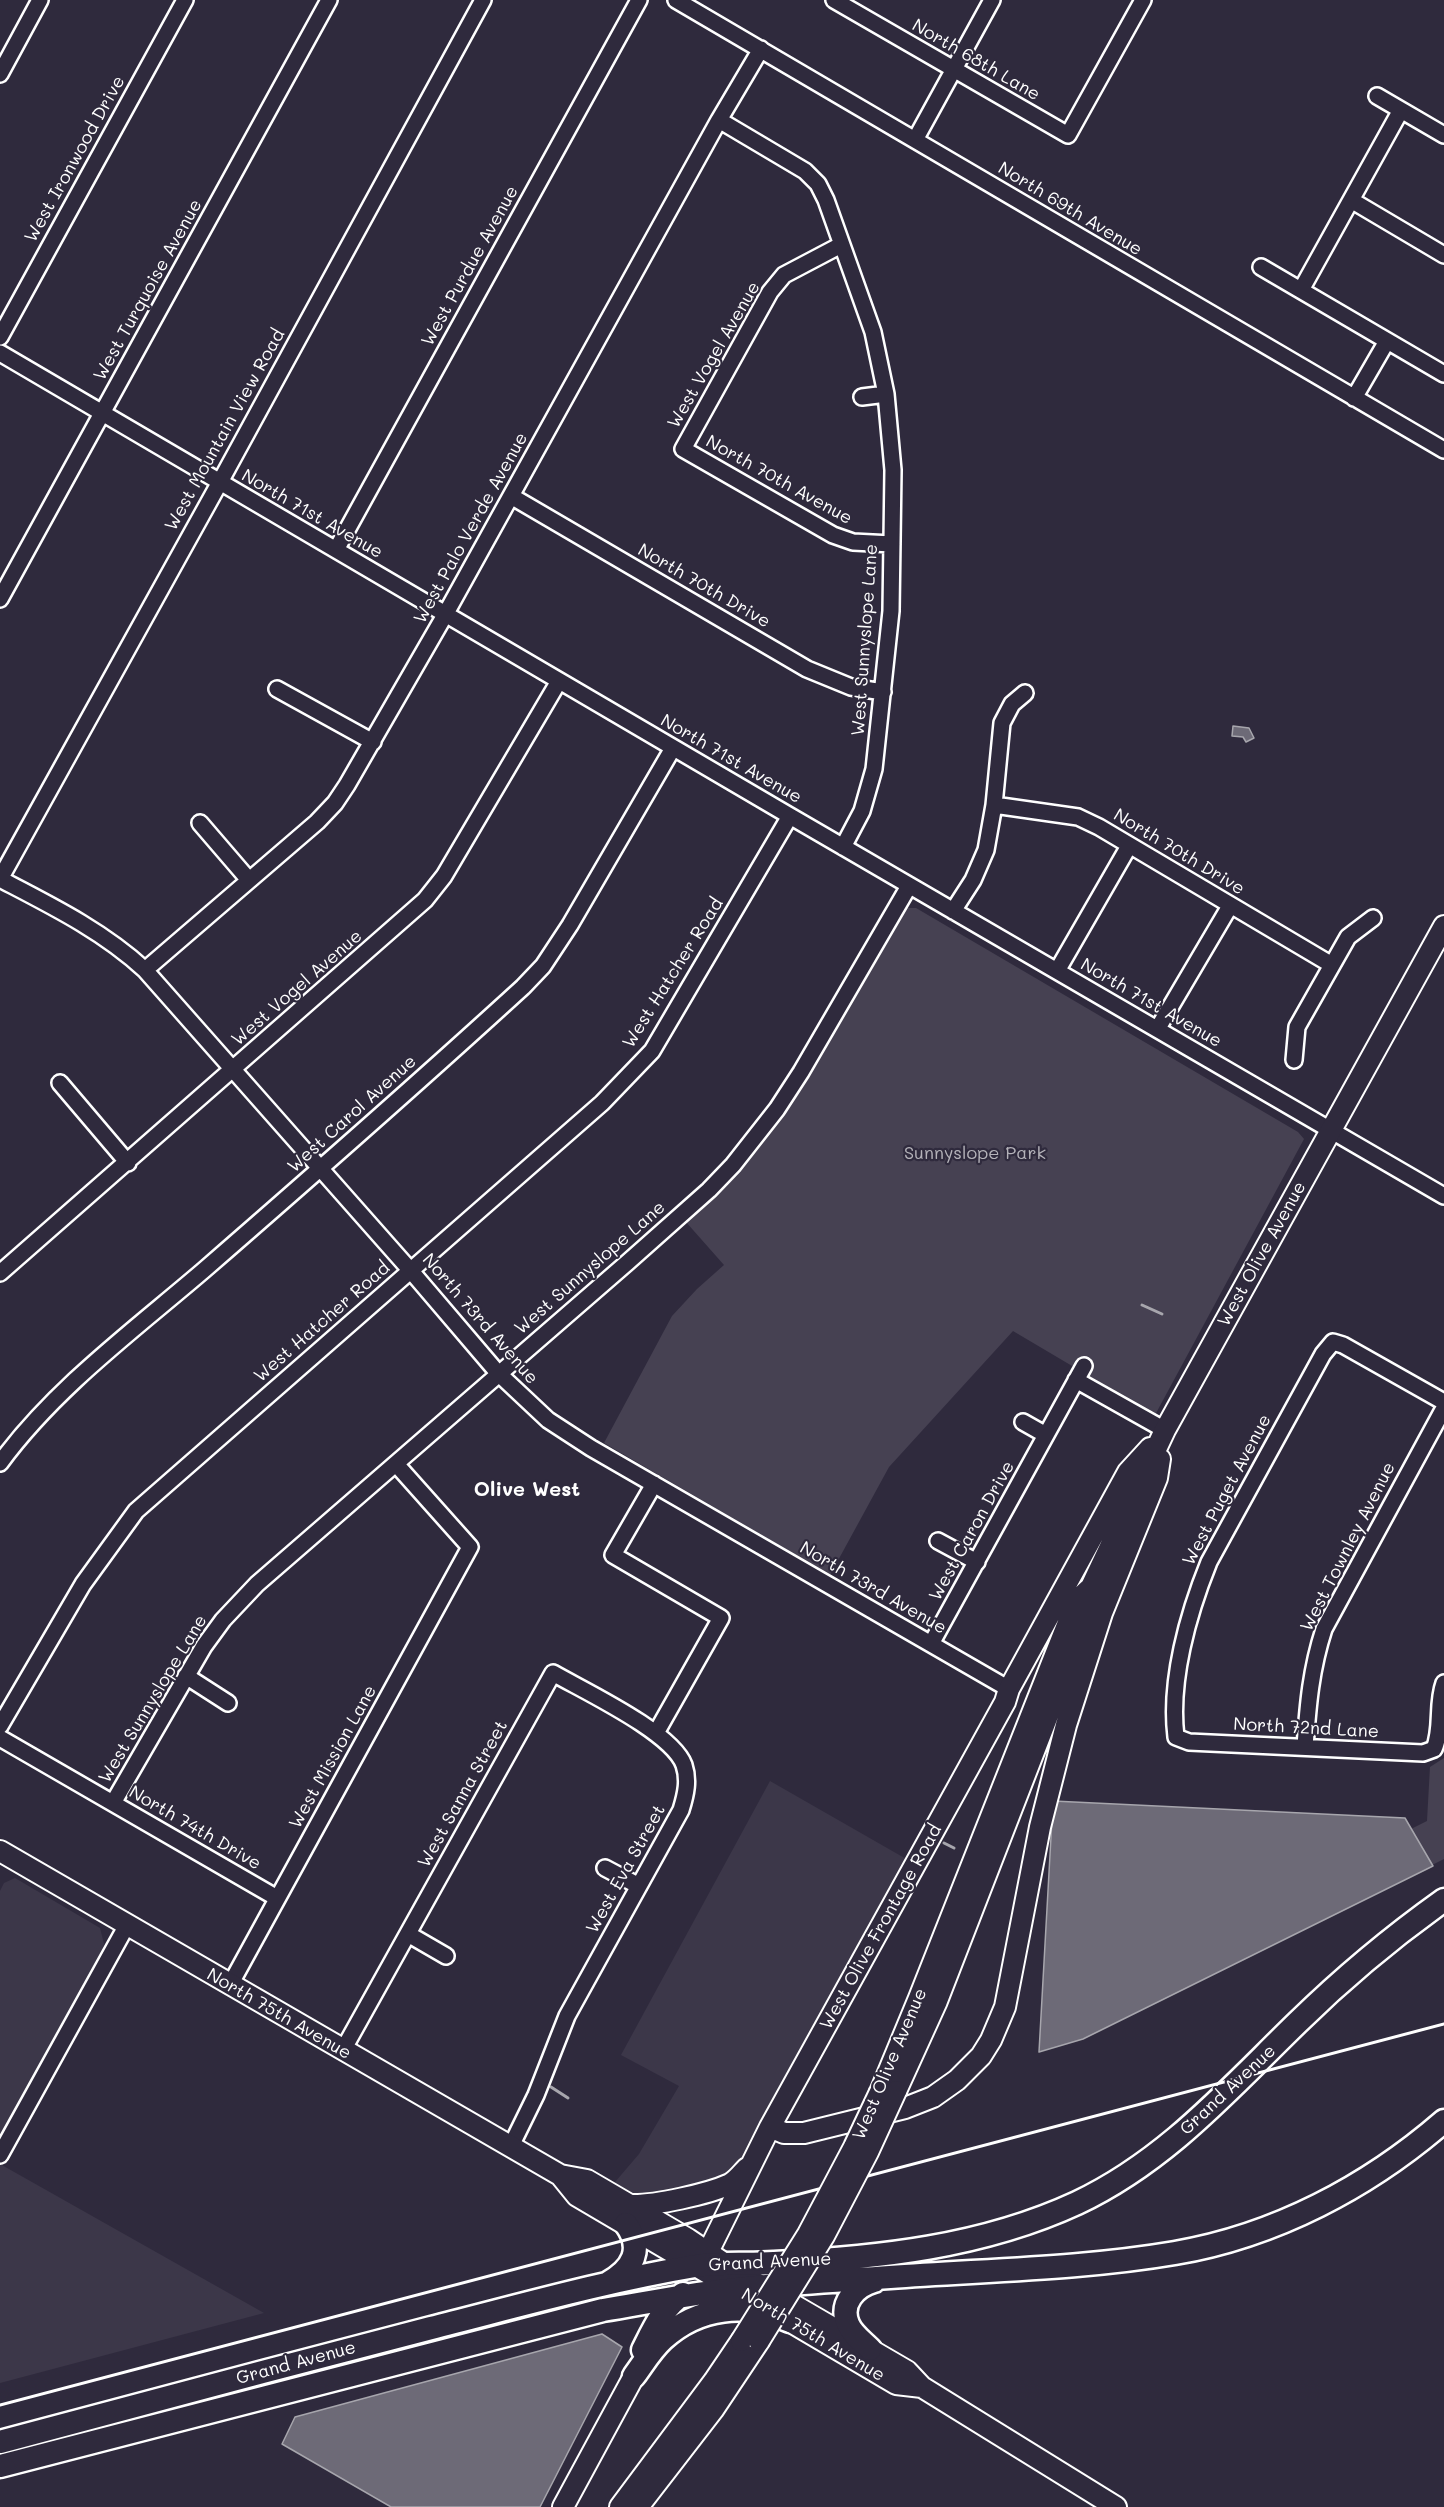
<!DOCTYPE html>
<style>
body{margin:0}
canvas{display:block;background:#2f2a3d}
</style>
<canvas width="1444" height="2507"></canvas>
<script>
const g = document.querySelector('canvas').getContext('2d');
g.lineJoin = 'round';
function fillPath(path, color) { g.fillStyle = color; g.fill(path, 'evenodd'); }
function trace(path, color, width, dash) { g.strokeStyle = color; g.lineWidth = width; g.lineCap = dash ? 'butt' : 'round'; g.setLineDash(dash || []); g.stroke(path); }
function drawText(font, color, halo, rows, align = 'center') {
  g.font = font + ' Mali,sans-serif'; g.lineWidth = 4.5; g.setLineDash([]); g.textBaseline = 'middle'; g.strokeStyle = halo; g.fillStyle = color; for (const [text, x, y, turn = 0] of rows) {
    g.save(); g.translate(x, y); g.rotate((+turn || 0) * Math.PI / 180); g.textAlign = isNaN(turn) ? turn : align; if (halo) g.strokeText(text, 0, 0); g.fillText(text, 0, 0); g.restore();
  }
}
fillPath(new Path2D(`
 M770,1781L908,1860L739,2167L726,2178L650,2201L627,2198L610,2188L639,2154L679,2086L621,2055Z
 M15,1878L100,1928L104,1944L99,1958L0,2140V1891L4,1883Z
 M0,2164L264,2313L0,2383Z`), '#3c3749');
fillPath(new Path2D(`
 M907,908H916L1298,1132L1304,1139L1155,1415L1013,1331L889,1467L830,1575L604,1443L672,1316L697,1289L724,1265L686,1222L731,1180L777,1123L802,1087Z
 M1444,1758V1859L1432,1865L1411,1829L1427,1821L1430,1767Z`), '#464152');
const water = new Path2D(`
 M1233,726L1249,728L1254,738L1246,742L1243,737L1232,736Z
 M1053,1801L1405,1818L1433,1866L1083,2039L1039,2052Z
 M602,2334L622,2347L540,2507H391L282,2444L295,2417Z`);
fillPath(water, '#6d6a77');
trace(water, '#a7a6ad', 1.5);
trace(new Path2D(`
 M1142,1305L1162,1314
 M944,1843L954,1848
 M551,2087L568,2098`), '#a7a6ad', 3);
const minor = new Path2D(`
 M676,0L1444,450
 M834,0L1068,135L1143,0
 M0,74L40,0
 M1377,96L1444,135
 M719,120L805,171L818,184L826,200L873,332L886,394L893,470L891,611L874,769L862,811L843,847
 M915,140L992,0
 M1351,200L1444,255
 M841,245L784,275L770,292L683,449L833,535L853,542L892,544
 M1261,267L1444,374
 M1301,290L1401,110
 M0,337L185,0
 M0,353L790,816L1444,1196
 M862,397L886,394
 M1354,398L1387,341
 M511,496L807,669L851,687L883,692
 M336,550L639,0
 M0,599L329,0
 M277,689L373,742
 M994,805L1078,817L1099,827L1332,965
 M200,823L249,880
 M0,879C50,905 103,931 145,970L411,1271L498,1373L548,1420L591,1448L1009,1689
 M0,879L220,482L483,0
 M953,911L973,880L986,850L994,805L1002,723L1012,704L1025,693
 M145,970L317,822L335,803L347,785L445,615L719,120L761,49
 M1057,971L1129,846
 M1158,1028L1230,906
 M1294,1060L1297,1027L1348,937L1373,918
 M60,1083L128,1163
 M0,1273L425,900L444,876L559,681
 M1076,1380L1165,1430
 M1444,1402L1343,1345L1333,1342L1323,1354L1209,1562C1188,1614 1169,1681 1176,1737L1189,1742L1423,1753L1434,1749C1443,1728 1436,1705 1444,1683
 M1023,1422L1046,1435
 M0,1463C55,1388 134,1330 204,1270C311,1177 418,1083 523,987L543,966L570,925L673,748
 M654,1484L613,1555L721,1618L656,1733
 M938,1541L977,1562
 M931,1644L1084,1366
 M186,1676L228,1703
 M0,1726L83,1584L136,1511L602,1103L652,1051L790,816
 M0,1738L277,1898
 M1305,1747C1308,1704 1311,1669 1324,1629L1444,1408
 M113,1803L204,1646L223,1620L257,1584L628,1262L709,1190L733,1165L777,1109L801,1072L909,886
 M605,1868L639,1886
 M408,1934L446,1956
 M230,1985L470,1547L396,1464
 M343,2050L553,1673C584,1691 672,1732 684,1765C689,1780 686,1794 681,1810L567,2016L536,2095L511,2146
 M0,2155L127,1925`);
const major = new Path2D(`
 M0,1851L560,2175L587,2180L688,2239L737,2272L907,2371L922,2387L1116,2507
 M896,2091L937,2001L1091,1605V1591
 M880,2092L919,1998L1077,1600L1091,1587L1165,1430L1444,926
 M770,2127L784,2133H804L905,2108L933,2097L957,2080L981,2056L991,2040L1005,2007L1040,1827L1066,1725L1102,1613L1157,1478L1160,1459
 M560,2175L577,2196L896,2384L922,2387
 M630,2205C654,2206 708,2194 730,2184C737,2180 742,2173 747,2168
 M699,2263L712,2244L770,2127L1005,1702L1009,1689L1128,1472L1150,1448
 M563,2507L634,2376
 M620,2507L714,2381L741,2341
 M638,2507L713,2410L759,2341`);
const highway = new Path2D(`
 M608,2283C633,2269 644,2249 626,2224
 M870,2349C862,2341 852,2334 848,2324C839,2303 856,2286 874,2281
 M643,2350C653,2330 663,2307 683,2294
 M634,2376C643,2364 651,2350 663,2339C699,2306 746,2302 790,2321
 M0,2442C144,2404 287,2365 431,2328C518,2306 606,2281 695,2266C721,2262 748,2265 774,2263C877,2258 982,2247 1077,2203C1166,2161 1228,2090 1297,2023C1343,1978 1392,1937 1444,1900
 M0,2466L603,2310C628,2306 653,2301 678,2297C748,2285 820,2282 890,2277C985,2270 1081,2269 1175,2253C1275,2236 1368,2187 1444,2121`);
trace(minor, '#fff', 20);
trace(major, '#fff', 24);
trace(highway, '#fff', 27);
trace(minor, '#2f2a3d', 15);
trace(major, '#2f2a3d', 20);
trace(highway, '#2f2a3d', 22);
trace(new Path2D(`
 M0,2405L1444,2024`), '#fff', 3);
const majorBridge = new Path2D(`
 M741,2341L808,2234L854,2147L880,2092
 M759,2341L824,2236L868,2152L896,2091`);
trace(majorBridge, '#fff', 24, []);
trace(majorBridge, '#2f2a3d', 20);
drawText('18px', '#fff', '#2f2a3d', [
 ["North 68th Lane",976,60,30],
 ["West Ironwood Drive",75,159,-61],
 ["North 69th Avenue",1070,209,31],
 ["West Purdue Avenue",470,266,-61],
 ["West Turquoise Avenue",148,290,-61],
 ["West Vogel Avenue",714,355,-60],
 ["West Mountain View Road",225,430,-61],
 ["North 70th Avenue",779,480,29],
 ["North 71st Avenue",312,514,30],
 ["West Palo Verde Avenue",471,528,-61],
 ["North 70th Drive",704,586,30],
 ["West Sunnyslope Lane",865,640,-86],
 ["North 71st Avenue",731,759,30],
 ["North 70th Drive",1179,852,31],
 ["West Hatcher Road",673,973,-58],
 ["West Vogel Avenue",297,988,-41],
 ["North 71st Avenue",1151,1003,30],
 ["West Carol Avenue",352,1114,-42],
 ["West Olive Avenue",1262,1254,-61],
 ["West Sunnyslope Lane",590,1268,-41],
 ["North 73rd Avenue",480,1319,49],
 ["West Hatcher Road",322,1322,-41],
 ["West Puget Avenue",1227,1490,-62],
 ["West Caron Drive",972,1531,-61],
 ["West Townley Avenue",1348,1547,-63],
 ["North 73rd Avenue",873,1588,30],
 ["West Sunnyslope Lane",153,1699,-59],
 ["North 72nd Lane",1306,1728,3],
 ["West Mission Lane",333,1757,-61],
 ["West Sanna Street",463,1794,-61],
 ["North 74th Drive",195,1828,30],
 ["West Eva Street",626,1869,-61],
 ["West Olive Frontage Road",881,1927,-61],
 ["North 75th Avenue",279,2014,30],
 ["West Olive Avenue",890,2064,-67],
 ["Grand Avenue",1228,2090,-43],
 ["Grand Avenue",770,2262,-3],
 ["North 75th Avenue",813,2335,31],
 ["Grand Avenue",296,2363,-15]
]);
drawText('18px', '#b5b3ba', '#2f2a3d', [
 ["Sunnyslope Park",975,1153]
]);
drawText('bold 20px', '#fff', '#2f2a3d', [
 ["Olive West",527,1490]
]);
</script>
